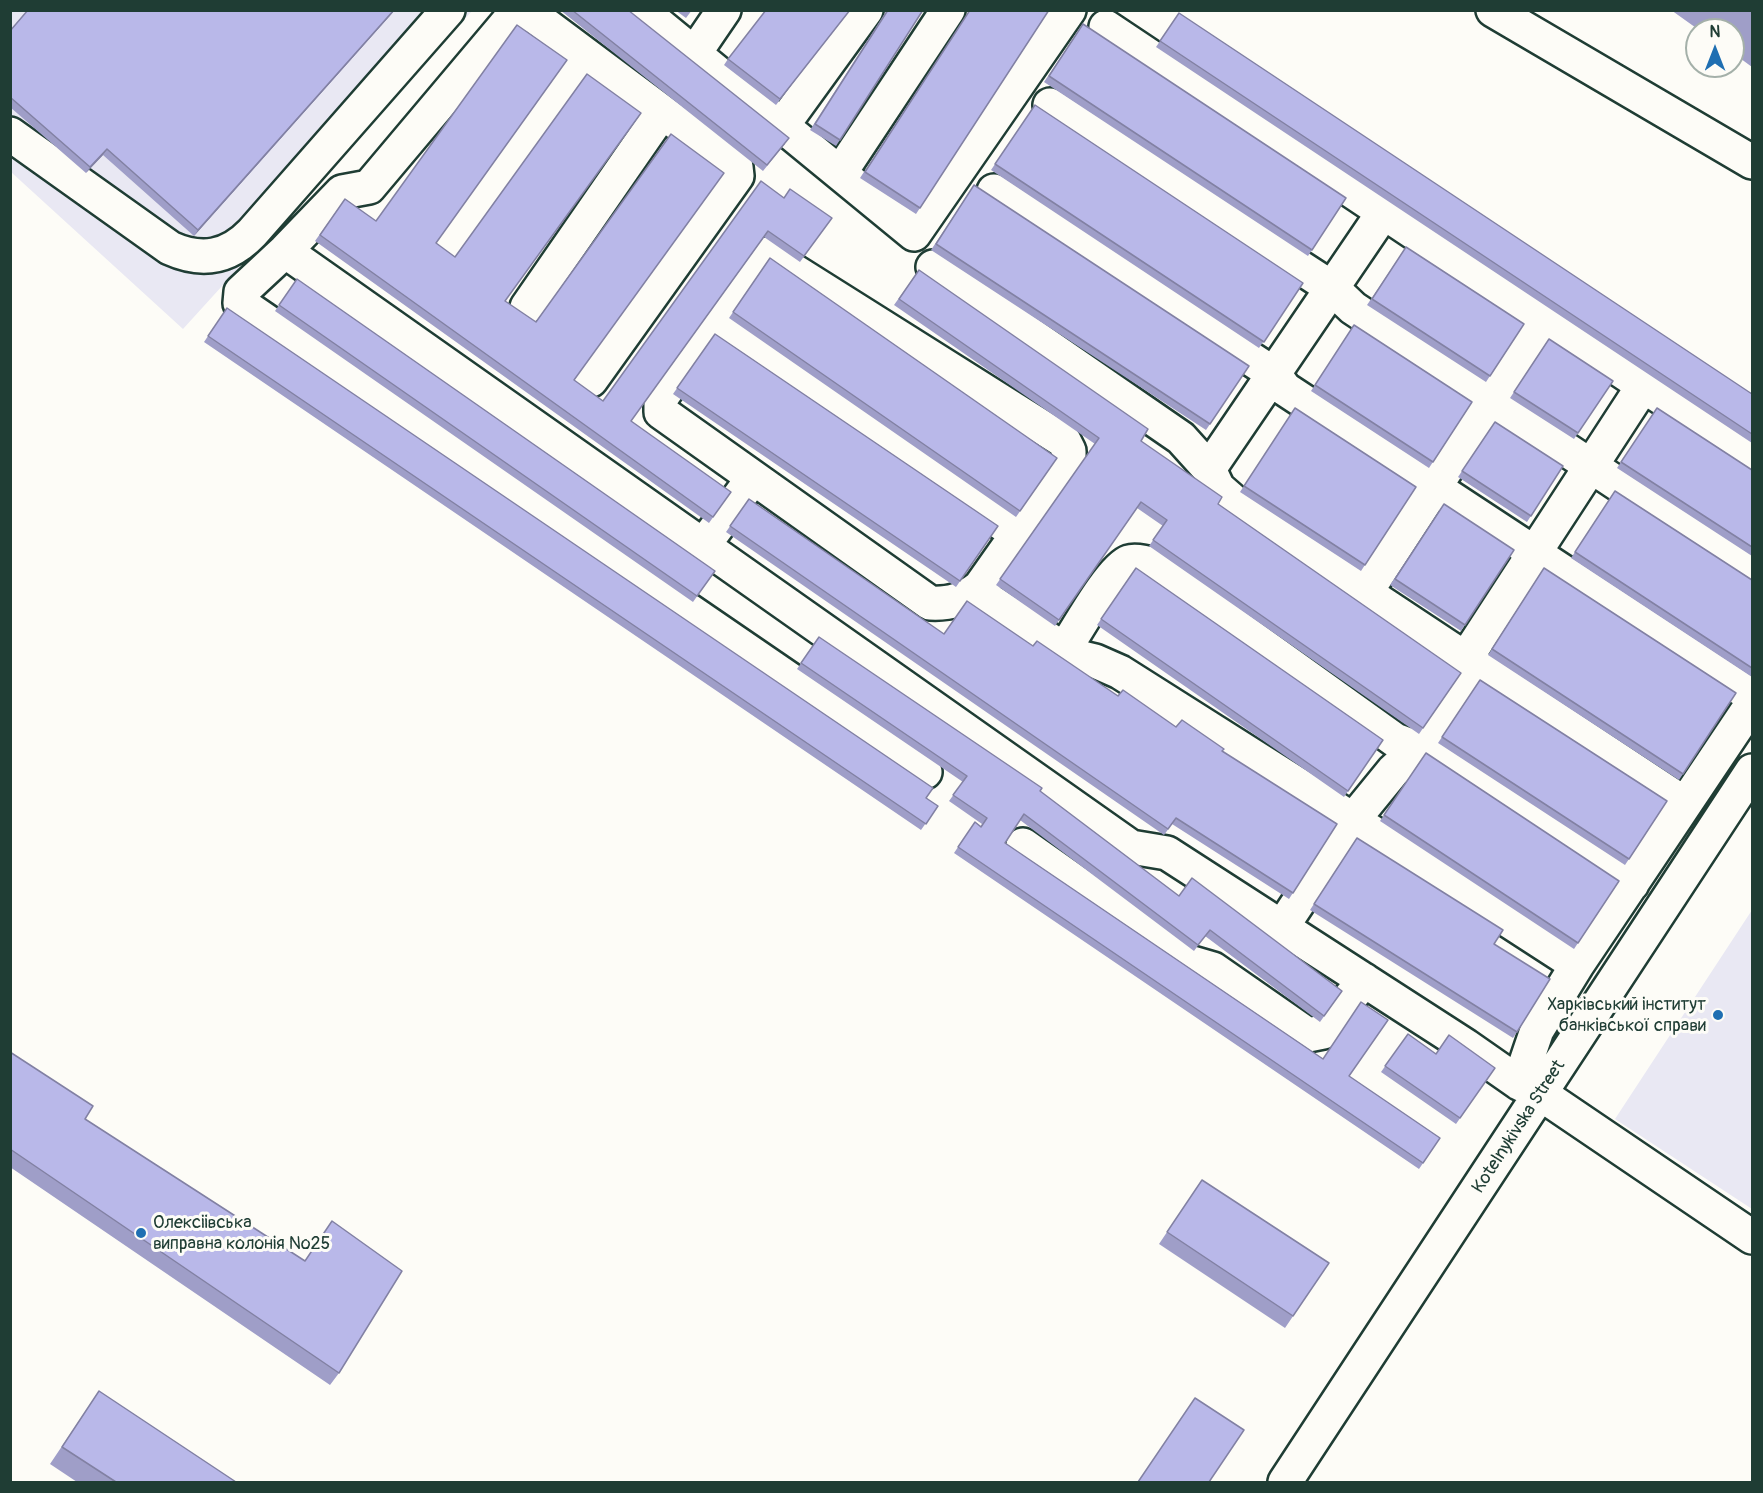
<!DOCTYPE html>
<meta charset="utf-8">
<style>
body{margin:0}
#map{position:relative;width:1763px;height:1493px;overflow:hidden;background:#fdfcf7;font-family:Pangolin,sans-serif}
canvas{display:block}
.frame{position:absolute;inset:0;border:12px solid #1f3d34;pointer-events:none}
.north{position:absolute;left:1685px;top:18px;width:60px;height:60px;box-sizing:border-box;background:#fdfcf7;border:2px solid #a4b0a9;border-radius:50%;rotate:0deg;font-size:16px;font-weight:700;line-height:24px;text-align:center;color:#1f3d34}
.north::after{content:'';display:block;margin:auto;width:21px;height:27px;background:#1f6fb2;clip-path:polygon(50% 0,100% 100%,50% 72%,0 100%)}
</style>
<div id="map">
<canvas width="1763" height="1493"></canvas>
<div class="frame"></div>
<div class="north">N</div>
</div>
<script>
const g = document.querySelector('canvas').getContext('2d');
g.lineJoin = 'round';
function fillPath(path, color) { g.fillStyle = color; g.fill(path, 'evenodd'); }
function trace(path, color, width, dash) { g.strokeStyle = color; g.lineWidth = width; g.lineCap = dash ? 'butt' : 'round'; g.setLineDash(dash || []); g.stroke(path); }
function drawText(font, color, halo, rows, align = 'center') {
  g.font = font + ' Pangolin,sans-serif'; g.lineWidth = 6; g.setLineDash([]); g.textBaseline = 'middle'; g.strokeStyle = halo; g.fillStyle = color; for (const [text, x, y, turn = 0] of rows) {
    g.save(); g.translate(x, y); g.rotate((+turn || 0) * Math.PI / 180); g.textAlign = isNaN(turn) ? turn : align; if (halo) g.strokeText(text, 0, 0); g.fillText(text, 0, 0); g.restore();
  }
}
fillPath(new Path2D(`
 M10,11H472L183,329L11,172Z
 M1752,910V1209L1615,1119Z`), '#e9e8f3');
const minor = new Path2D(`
 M641,10L914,234L1069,10
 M1493,10L1752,162
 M1106,27L1752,458
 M694,54L724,10
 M1050,105L1332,288L1353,308L1752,573
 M782,126L866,10
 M10,134L170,248C201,262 228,258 252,233L448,10
 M840,173L948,10
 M994,191L1274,374L1285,389L1752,696
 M447,247L586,55
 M285,251L1131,847L1167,853L1466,1046L1519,1083L1541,1094L1752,1237
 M767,254L1064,441L1069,451V461L980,587C963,600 951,604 930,603L661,412V398L760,255Z
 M933,267L1181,438L1209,469L1218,488L1250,516L1685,804
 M527,307L662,112
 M713,324L1017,534
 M591,380L737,176L736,167L527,11L508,22L369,187L342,192L285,251L241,292L240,303L925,772
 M1209,469L1383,213
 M703,546L753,478
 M975,591L1074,656L1095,661L1120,672L1330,805L1577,965
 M1366,592L1544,320
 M1064,650C1076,632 1111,568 1129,562C1135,560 1141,562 1148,563L1395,740L1432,754L1632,884
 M1466,658L1643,386
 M1023,845L1189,962L1213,969L1308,1035L1323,1032L1364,980
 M1282,927L1353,820L1393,771L1418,748L1476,665
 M1519,1083L1537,1030L1577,965L1752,704
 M1285,1482L1752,771`);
trace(minor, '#1f3d34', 38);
trace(minor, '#fdfcf7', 33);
fillPath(new Path2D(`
 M28,10H395L194,236L103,155L86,173L10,107V31Z
 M560,10H628L785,144L763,171Z
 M675,10H692L686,18Z
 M850,10L776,105L724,65L728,59Z
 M887,10H923L836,146L810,130Z
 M970,10H1049L916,214L860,178Z
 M1671,10H1752V67L1733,53V30H1699Z
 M1179,13L1752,394V443L1156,47Z
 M1083,24L1346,198L1308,256L1044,82Z
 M1035,105L1303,283L1259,348L991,170Z
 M974,185L1249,366L1206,430L931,250Z
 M784,198L832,218L800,262L764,237L631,421L731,492L709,523L315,241L345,199L376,221L436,243L505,301L574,380L603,401Z
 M1406,247L1524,324L1486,382L1367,305Z
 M770,258L1057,458L1016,517L729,318Z
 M919,270L1141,441L1218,504L1461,673L1419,734L1149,546L1163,526L1137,508L1055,626L996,585L1095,444L894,305Z
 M297,279L715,571L693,602L275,311Z
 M227,308L938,806L921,830L204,342Z
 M1354,325L1472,402L1429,468L1311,391Z
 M715,334L998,526L956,587L673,394Z
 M1549,339L1613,381L1574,439L1510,398Z
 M1295,408L1416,487L1361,571L1240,492Z
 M1657,408L1752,470V556L1617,468Z
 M1495,422L1563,466L1527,522L1458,477Z
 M1615,491L1752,580V677L1571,558Z
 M749,499L944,634L1033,646L1118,696L1222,751L1337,824L1289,899L1172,824L1164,835L726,532Z
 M1444,504L1514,550L1461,631L1390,585Z
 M1136,568L1383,740L1344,797L1097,625Z
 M1544,568L1736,693L1679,780L1488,655Z
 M819,637L1040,791L1179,896L1342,991L1320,1022L1205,936L1194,951L1020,820L1005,843L1440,1138L1419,1169L954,853L975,822L981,826L982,824L949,801L963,782L797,669Z
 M1480,680L1667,801L1625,865L1438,743Z
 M1426,753L1619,881L1574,949L1380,821Z
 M1357,838L1517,1032L1513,1038L1310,910Z
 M1408,1034L1436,1054L1495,1068L1456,1124L1381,1072Z
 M10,1052L85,1119L305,1261L332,1221L339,1373L330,1385L10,1167Z
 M1202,1180L1329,1263L1285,1328L1159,1244Z
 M99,1391L236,1482H77L50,1464Z`), '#9f9ec8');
fillPath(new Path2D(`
 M394,10H395L194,236L198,230Z
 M107,149L103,155L86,173L90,167Z`), '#8281a3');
const building = new Path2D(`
 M28,10H394L198,230L107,149L90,167L10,97V31Z
 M572,10H628L789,138L767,165Z
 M766,10H850L780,99L728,59Z
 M888,10H923L840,140L815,124Z
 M970,10H1049L920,208L865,172Z
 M1179,13L1752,394V434L1160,41Z
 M1083,24L1346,198L1312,250L1049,76Z
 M517,25L567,60L436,243L455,257L587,74L641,113L505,301L536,322L671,134L724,173L574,380L603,401L761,181L784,198L790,189L832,218L804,256L768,231L631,421L731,492L713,517L320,235L345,199L376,221Z
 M1035,105L1303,283L1264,342L995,164Z
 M974,185L1249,366L1210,424L936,244Z
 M1406,247L1524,324L1490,376L1372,299Z
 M770,258L1057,458L1020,511L733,312Z
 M919,270L1148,429L1141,441L1222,497L1218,504L1461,673L1423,728L1153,540L1167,520L1141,502L1059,620L1000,579L1099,438L899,299Z
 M297,279L715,571L697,596L279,305Z
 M227,308L933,788L926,798L938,806L926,824L208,336Z
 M1354,325L1472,402L1433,462L1315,385Z
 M715,334L998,526L960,581L677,388Z
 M1549,339L1613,381L1578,433L1514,392Z
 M1295,408L1416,487L1365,565L1244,486Z
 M1657,408L1752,470V547L1621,462Z
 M1495,422L1563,466L1531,516L1462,471Z
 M1615,491L1752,580V668L1575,552Z
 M749,499L944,634L967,601L1033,646L1037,641L1118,696L1123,690L1176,727L1182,720L1224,749L1222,751L1337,824L1293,893L1176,818L1168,829L730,526Z
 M1444,504L1514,550L1465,625L1395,579Z
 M1136,568L1383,740L1348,791L1101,619Z
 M1544,568L1736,693L1683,774L1492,649Z
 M819,637L1042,788L1040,791L1179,896L1192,878L1342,991L1324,1016L1210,930L1198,945L1024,814L1005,843L1323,1059L1361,1002L1388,1020L1349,1076L1440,1138L1423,1163L958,847L975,822L981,827L987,818L953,795L967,776L801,663Z
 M1480,680L1667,801L1629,859L1442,737Z
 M1426,753L1619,881L1578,943L1384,815Z
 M1357,838L1503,930L1494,944L1550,979L1517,1032L1314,904Z
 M1408,1034L1436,1054L1449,1035L1495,1068L1460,1118L1385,1066Z
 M10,1052L93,1106L85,1119L305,1261L332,1221L402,1271L339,1373L10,1149Z
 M1202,1180L1329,1263L1293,1316L1167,1232Z
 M99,1391L236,1482H116L62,1447Z
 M1195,1398L1244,1430L1209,1482H1138Z`);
fillPath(building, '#b9b8e9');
trace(building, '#8281a3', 1.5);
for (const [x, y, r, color] of [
 [1718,1015,6,"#1f6fb2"],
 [141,1233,6,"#1f6fb2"]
]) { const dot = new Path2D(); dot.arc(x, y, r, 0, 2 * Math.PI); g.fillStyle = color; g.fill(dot); trace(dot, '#fdfcf7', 2); }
drawText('18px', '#1f3d34', '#fdfcf7', [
 ["Харківський інститут",1706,1005],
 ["банківської справи",1706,1026],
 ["Олексіівська",153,1223,"left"],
 ["виправна колонія №25",153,1244,"left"]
], 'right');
drawText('18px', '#1f3d34', '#fdfcf7', [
 ["Kotelnykivska Street",1519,1127,-57]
]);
</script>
